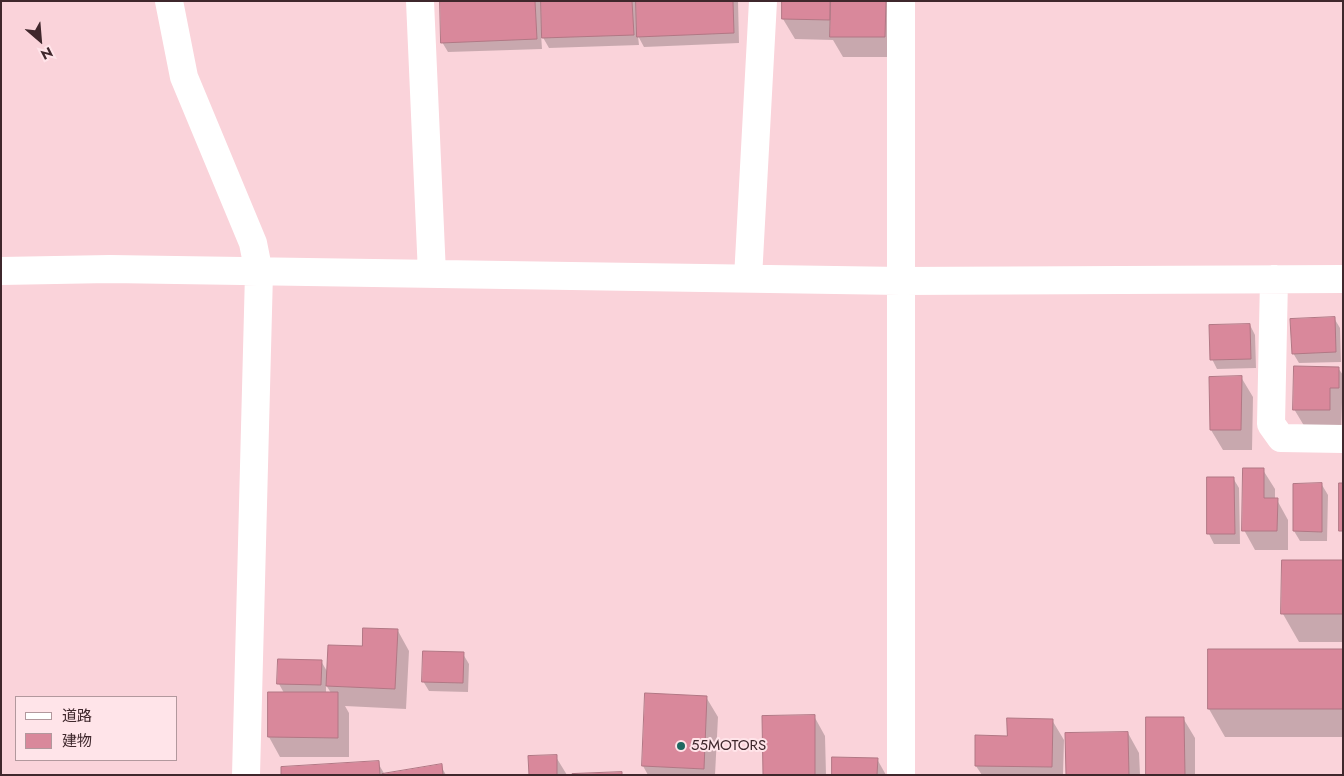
<!DOCTYPE html>
<meta charset="utf-8">
<style>
body{margin:0}
#map{position:relative;width:1344px;height:776px;overflow:hidden;background:#fad3da;font-family:Jost,"Noto Sans JP",sans-serif}
canvas{display:block}
.frame{position:absolute;inset:0;border:2px solid #3f272c;pointer-events:none}
.legend{position:absolute;left:15px;top:696px;width:162px;height:65px;box-sizing:border-box;background:#ffe4e9;border:1px solid #b2989d;margin:0;padding:6px 9px;list-style:none;font-size:15px;color:#3f272c}
.legend li{display:flex;align-items:center;gap:10px;height:25px}
.legend b{width:25px;border:1px solid #b2989d}
.north{position:absolute;left:15px;top:15px;width:50px;height:50px;-webkit-text-stroke:4px #ffe4e9;paint-order:stroke;rotate:153deg;font-size:14px;font-weight:700;line-height:20px;text-align:center;color:#3f272c}
.north::after{content:'';display:block;margin:auto;width:18px;height:22px;background:#3f272c;clip-path:polygon(50% 0,100% 100%,50% 72%,0 100%)}
</style>
<div id="map">
<canvas width="1344" height="776"></canvas>
<div class="frame"></div>
<ul class="legend">
<li><b style="height:6px;background:#fff"></b>道路</li>
<li><b style="height:14px;background:#d9889b"></b>建物</li>
</ul>
<div class="north">N</div>
</div>
<script>
const g = document.querySelector('canvas').getContext('2d');
g.lineJoin = 'round';
function fillPath(path, color) { g.fillStyle = color; g.fill(path, 'evenodd'); }
function trace(path, color, width, dash) { g.strokeStyle = color; g.lineWidth = width; g.lineCap = dash ? 'butt' : 'round'; g.setLineDash(dash || []); g.stroke(path); }
function drawText(font, color, halo, rows, align = 'center') {
  g.font = font + ' Jost,sans-serif'; g.lineWidth = 4; g.setLineDash([]); g.textBaseline = 'middle'; g.strokeStyle = halo; g.fillStyle = color; for (const [text, x, y, turn = 0] of rows) {
    g.save(); g.translate(x, y); g.rotate((+turn || 0) * Math.PI / 180); g.textAlign = isNaN(turn) ? turn : align; if (halo) g.strokeText(text, 0, 0); g.fillText(text, 0, 0); g.restore();
  }
}
fillPath(new Path2D(`
 M441,1H738L739,43L644,47L638,36L639,45L549,48L541,34L542,49L448,52L442,42Z
 M784,1H897L896,57H843L833,40L795,39L783,19Z
 M1334,318L1340,328L1341,362L1299,363L1293,353Z
 M1250,325L1255,335L1256,368L1217,369L1212,359Z
 M1338,368L1343,375L1341,430L1306,429L1294,409Z
 M1241,377L1253,397L1252,450H1223L1211,430L1210,378Z
 M1263,470L1275,489V500H1277L1288,520V550H1255L1244,530Z
 M1233,478L1239,488L1240,544H1214L1209,534Z
 M1294,485H1322L1328,495L1327,541H1300L1294,531Z
 M1343,561V642H1299L1283,614Z
 M398,631L409,651L406,709L345,706L349,713V757H280L269,737L284,693L279,684L321,661L328,673L363,647ZM326,685L331,693H326Z
 M1343,651V737H1225L1209,709Z
 M463,654L469,664L468,692L429,691L423,681Z
 M706,697L718,717L715,775H648L643,766Z
 M814,716L825,736L826,775H764Z
 M1183,718L1195,738V775H1148Z
 M1052,720L1064,740L1063,775H982L976,766L1008,737Z
 M1128,733L1139,753L1140,775H1067Z
 M556,757L567,775H530Z
 M877,759L886,775H833Z
 M378,763L385,775L441,766L446,775H283Z`), '#0003');
const building = new Path2D(`
 M440,1H535L537,39L441,43Z
 M541,1H632L634,35L542,38Z
 M636,1H733L734,33L637,37Z
 M782,1H830V20L782,19Z
 M831,1H886L885,37H830Z
 M1335,317L1336,352L1292,354L1290,319Z
 M1250,324L1251,359L1210,360L1209,325Z
 M1294,366L1339,367V388H1330V410H1293Z
 M1242,376L1241,430H1210L1209,377Z
 M1243,468H1264V498H1278L1277,531H1242Z
 M1207,477H1234L1235,534H1207Z
 M1322,483V532L1293,531V484Z
 M1339,483H1343V531H1339Z
 M1282,560H1343V614H1281Z
 M363,628L398,629L395,689L326,686L328,645L362,646Z
 M1208,649H1343V709H1208Z
 M423,651L464,652L463,683L422,682Z
 M278,659L322,660L321,685L277,684Z
 M268,692H338V738L268,737Z
 M645,693L707,696L704,769L642,766Z
 M815,715V775H763L762,716Z
 M1146,717H1184L1185,775H1146Z
 M1007,718L1053,719L1052,767L975,766V735L1007,736Z
 M1128,732L1129,775H1066L1065,733Z
 M557,755V775H529L528,756Z
 M832,757L878,758L877,775H832Z
 M379,761L380,775H281V767Z
 M442,764L443,775H382V774Z
 M622,772V775H572V774Z`);
fillPath(building, '#d9889b');
trace(building, '#b17784', 1);
trace(new Path2D(`
 M169,1L184,77L253,243L259,273L246,775
 M420,1L432,274
 M1,271L110,269L901,281L1343,279
 M748,278L763,1
 M1274,279L1271,424L1281,438L1343,439
 M901,775V1`), '#fff', 28);
for (const [x, y, r, color] of [
 [681,746,5,"#1e6861"]
]) { const dot = new Path2D(); dot.arc(x, y, r, 0, 2 * Math.PI); g.fillStyle = color; g.fill(dot); trace(dot, '#ffe4e9', 2); }
drawText('15px', '#3f272c', '#ffe4e9', [
 ["55MOTORS",691,746]
], 'left');
</script>
